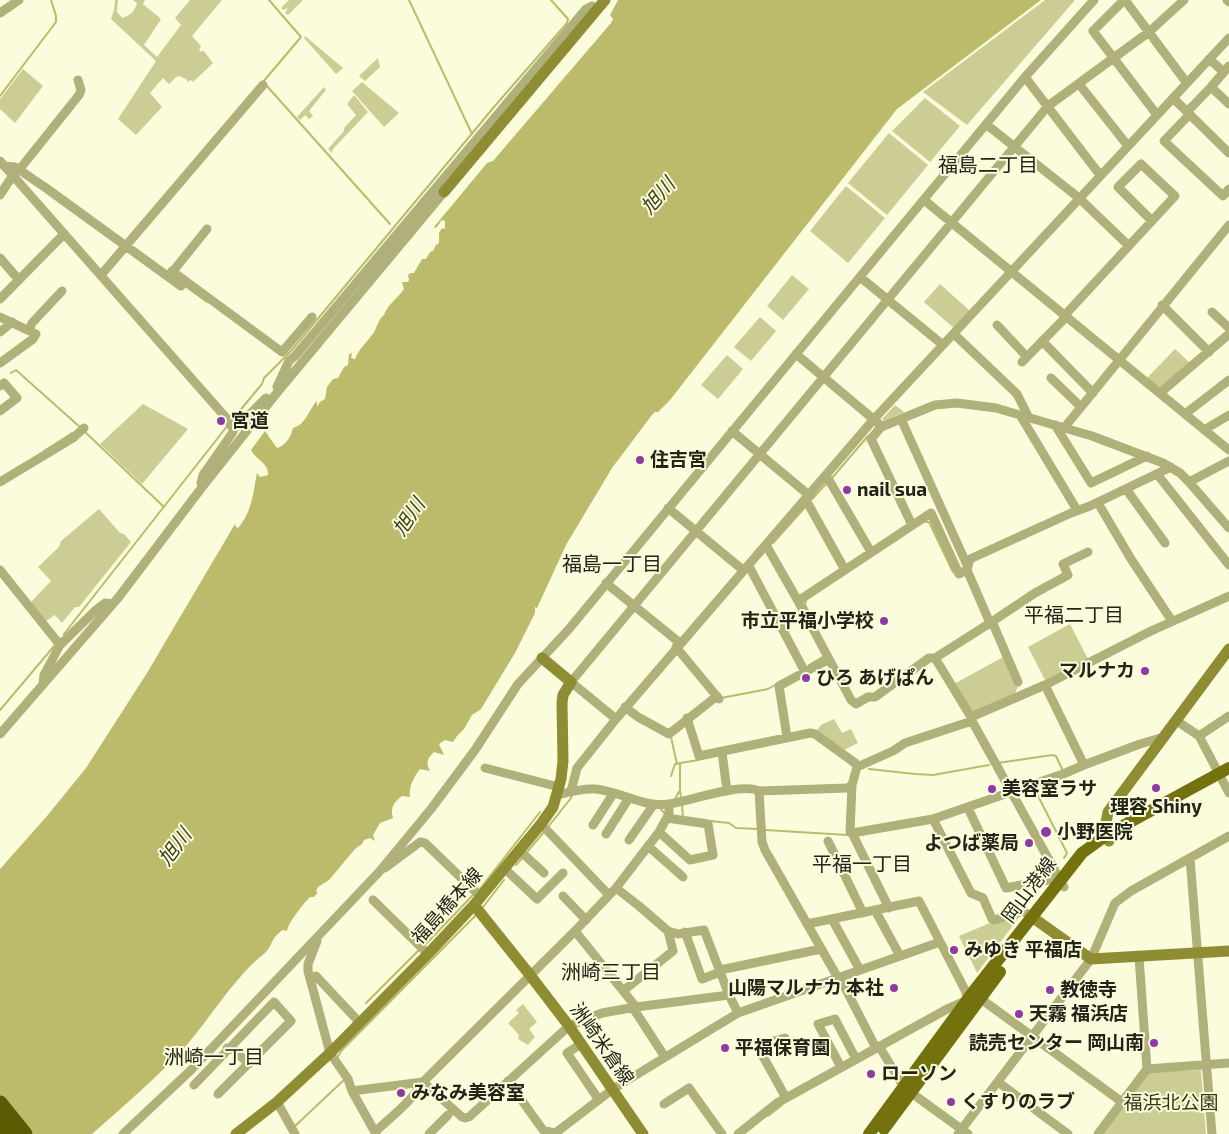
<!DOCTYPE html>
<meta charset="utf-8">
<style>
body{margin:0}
canvas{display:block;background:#fbfcdc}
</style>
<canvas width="1229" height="1134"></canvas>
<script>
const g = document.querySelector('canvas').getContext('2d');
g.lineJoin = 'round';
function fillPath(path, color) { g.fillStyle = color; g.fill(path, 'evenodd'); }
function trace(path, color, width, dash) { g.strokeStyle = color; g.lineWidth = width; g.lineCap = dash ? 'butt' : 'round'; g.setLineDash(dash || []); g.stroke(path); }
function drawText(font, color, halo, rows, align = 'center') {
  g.font = font + ' "Exo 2","Noto Sans JP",sans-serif'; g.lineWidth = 4; g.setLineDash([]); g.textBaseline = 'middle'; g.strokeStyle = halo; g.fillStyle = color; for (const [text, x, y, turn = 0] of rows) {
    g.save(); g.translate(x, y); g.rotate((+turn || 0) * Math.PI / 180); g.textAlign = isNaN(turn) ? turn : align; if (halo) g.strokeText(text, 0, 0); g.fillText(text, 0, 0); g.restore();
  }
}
fillPath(new Path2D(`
 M115,0H118L117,12L122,18C130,16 135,11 137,3L133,0H145L143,4L161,19L144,45L157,57L181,25L175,18L190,0H222L192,36L201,46L199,50L202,52L203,50L213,63L193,82L191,80L188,82L186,79L179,76L176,77L169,84L163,78L150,93L162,107L136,135L118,119L156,61L111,19L114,10Z
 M289,0H303L288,15L285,13L288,8L283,10L281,8Z
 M1045,0H1075L967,125L923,92Z
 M305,36L343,68L336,74L304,38Z
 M378,58L380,67L365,81L359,76Z
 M23,69L43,86L15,123L0,109V99Z
 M362,82L399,113L384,127L352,91Z
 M324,87L326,90L309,111L313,116L309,119L305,115L300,120L297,117Z
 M354,95L368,112L333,149L332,153L328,149L344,131V128L356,115L347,104Z
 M925,98L960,126L930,162L892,131Z
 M889,133L928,165L887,215L848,183Z
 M846,186L885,218L848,263L810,231Z
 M792,275L809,289L783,320L767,306Z
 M940,284L970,311L955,329L924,302Z
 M760,317L776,331L751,361L734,347Z
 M1175,349L1190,363L1163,387H1158L1147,378Z
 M727,355L743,369L718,399L701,385Z
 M143,404L188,429L142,484L100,444Z
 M895,405L904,412L884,421L882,419Z
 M99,509L120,533L124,534L131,542L79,607H75L62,623L55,615L46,621L31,602L51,581L38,567L59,547L61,541Z
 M1070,624L1088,659L1045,680L1028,647Z
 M1005,656L1018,686L1015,694L973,712L954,684Z
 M834,719L842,733L851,729L858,743L842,751L815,733L821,725Z
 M1018,915L1020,916L977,973L959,936L990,923L992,924Z
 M523,1004L537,1022L529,1029L535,1037L528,1045L518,1039L519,1035L508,1023L519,1013L516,1010Z
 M1201,1070L1206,1134H1102L1149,1072Z`), '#cccd94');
fillPath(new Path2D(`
 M618,0H1041L897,109L670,400L658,412H655L652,415L612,468L566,545L537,608L535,607V613L515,653L481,709L472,715L464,729L457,736L453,742L445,740L439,744L444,755L434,752C428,758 425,762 430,771L420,769C414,777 408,787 410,797L402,796C394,802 390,807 393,818L380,823L373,835L375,841L370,838L364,840L362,844L355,849L329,880L318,887L316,891L318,892L314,897H310C303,904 288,923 287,931L283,930C271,937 272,947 265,953C235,976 210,1019 184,1048C155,1079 123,1107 92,1134H0V869L47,816L86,768L147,673L235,524L236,527L238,528C252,512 253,493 257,473L260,477L268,475C269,463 256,460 251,450L265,431L277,448C286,445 291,437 293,428C306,425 309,409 317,401V407L320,402L325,399L327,387L333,379L338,378L344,367L348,365L349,354L352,353L351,358L355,359C359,349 366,343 372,335C377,329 377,321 384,315C387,305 398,298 404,289L402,282H408L409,280L408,275L411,273H414L422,259H426L430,252L434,250L435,246L439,243V233L442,228L445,229V221L442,220L436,228L434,227L487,163L493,161L611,23L613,19L610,15Z`), '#bbbb6b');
trace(new Path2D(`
 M409,0L472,134
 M263,82L301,37L269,0
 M266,85L390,224
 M0,96L56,22V16L51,0
 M185,286L207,302
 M11,373L16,370L81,428
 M232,420L262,384L264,378L291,351L494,107L567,23L568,19L551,0
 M84,431L164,507
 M44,451L72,433
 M832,478L868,436
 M813,498L827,483
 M924,522H929L953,572L954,571
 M773,543L807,505
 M806,601L805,605L813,619
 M64,634L228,425
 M809,665L824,656
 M721,698L768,689L777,684
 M0,710L55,645
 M671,737L677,764
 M998,763L1052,755L1056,756L1063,771
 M869,769L915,774L933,775L989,765
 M671,776L675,764L698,760
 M1034,788L1067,853L1064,858
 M680,790L681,797
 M675,799L680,790V763
 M682,805L683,817
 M659,807L666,815
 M710,821L729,823L736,828L758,829
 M548,827L571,798L572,795
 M765,830L848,835
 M527,852L543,833
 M516,865L523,857
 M479,890L540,812
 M483,907L504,880
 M425,945L473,895
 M366,1003L419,950
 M337,1058L341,1051L477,914
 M768,1116L782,1105
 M294,1127L345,1079`), '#bbbb6b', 2);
trace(new Path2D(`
 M1124,0L1093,31L1157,115
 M1125,0L1186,82
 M1184,0L1149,32L1048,106L571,682L616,719L874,419L1229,38
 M1227,0L1229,2
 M0,13L19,0
 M1209,59L1224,72
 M1025,77L1100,175
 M1079,84L1128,146
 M1211,87L1229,104
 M1173,98L1229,153
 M1187,112L1211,87L1229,66
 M1190,114L1164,141L1223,196L1229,189
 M987,125L1079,198L1129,246
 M0,161L228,420L233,429V432L203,475L201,483L203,486
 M4,166L15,167L46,188L181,286
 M19,170L79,95L81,90L78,80
 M0,195L13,175
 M924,200L1229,450
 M0,258L19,280
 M172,271L282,352L312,317
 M101,275L263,85
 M170,275L207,229
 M860,277L943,345
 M0,299L64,234
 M1162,305L1209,352
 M1212,312L1229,328
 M1064,316L1175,196L1141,164L1118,187L1152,221
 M0,317L36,334L33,339L0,363
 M997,325L1027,357
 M29,330L32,323L62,291
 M0,332L12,322
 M954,334L1017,394L1029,418
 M1042,341L1093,393
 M796,354L878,423
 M1022,362L1065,318
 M1051,378L1081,407
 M0,386L4,383L17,398L0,411
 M277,387L289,361L295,356L586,9L592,6
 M1160,393L1229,334
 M1185,414L1229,380
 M1020,415L1077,510
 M901,419L967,565
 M1055,425L1091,483L1147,456
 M1064,428L1229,225
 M233,429L239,425L266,398
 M1204,430L1229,415
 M732,431L810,496
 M1157,474L1229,565
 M829,480L871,552
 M0,482L73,438L84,428
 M1189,482L1229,461
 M1126,489L1165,543
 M806,500L845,570
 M1098,503L1131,559L1172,621
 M668,508L743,570
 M912,525L871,439L881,427L935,405L957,403L996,408L1092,436L1163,463L1180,473L1189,482L1229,528
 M766,545L798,601
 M748,566L751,570L805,672
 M0,570L60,645L44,675L43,684
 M967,570L959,574L931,513L798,601L851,700L856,704L868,697H875L929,658H935L990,623L967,570L970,559L1071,513L1090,506L1171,467
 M606,583L680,643
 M60,645L97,609L105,603L113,604
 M676,647L719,699
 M935,658L971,717L972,721L1064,887
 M1018,682L994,626L990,623L1035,593L1068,575L1063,564L1088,552
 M1045,685L1084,765
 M625,707L638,717L669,734L717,696
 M971,717L1045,685L1151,631L1229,596
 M687,718L699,756L810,733L815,734L855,763L857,767
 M1177,721L1199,736L1229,793
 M0,734L118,598L203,486L280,389L444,192
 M1199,736L1229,716
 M787,737L779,686L829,659
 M722,752L727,791
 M485,768L559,787
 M852,785L850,832L852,833L889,908
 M571,791L577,768L616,719
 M759,791L762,842L765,850L838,978
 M557,795C569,792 582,788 595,789C620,791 644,808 669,804C689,801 744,782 759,791L847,788L852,785L857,767L893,751L905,743L972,721
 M968,808L1006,888L1058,878
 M933,819L971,893L983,898L992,919L994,920L1020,912L1023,911L1032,917
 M541,824L609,895
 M593,825L613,794
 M659,832L690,860L713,855L708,824L667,818
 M852,833L933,819L1063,774L1084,765L1140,744L1164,737
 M606,834L629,798
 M629,840L654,804
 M828,841L863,913
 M648,846L683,877
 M519,850L544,873
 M1190,858L1212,1134
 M385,868L420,842L425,843L481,897
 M504,868L537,899L563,873
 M616,888L639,906L668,931L678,934L704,930L729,995
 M563,896L586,920
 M373,900L428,954
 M875,910L900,956
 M832,919L860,970
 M575,931L636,1007L729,995L738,1013
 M685,932L702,979L720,972
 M317,941L308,964V971L330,1053L348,1079L352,1091L376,1134
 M720,970L821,949
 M316,976L360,1023
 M840,978L876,1048
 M623,991L673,951L668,931
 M977,996L1122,1102
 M785,1038L770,1042L759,1049L786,1098
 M581,1044L567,1053L599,1100
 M879,1046L900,1081L917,1097L968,1134
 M227,1048L231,1047L249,1064
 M841,1067L818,1024L835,1019L856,1059
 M1147,1069L1229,1063
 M508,1081L543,1130L555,1133
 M998,1082L1068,1134
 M194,1085L274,1002L291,1021L218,1094
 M352,1091L423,1082L462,1117L465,1118L469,1117L569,1026L602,1013L636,1007L635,1011L665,1057
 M277,1102L295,1134
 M664,1104L689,1088L722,1134
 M375,1132C391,1117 412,1101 423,1082L575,931L616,888L659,832L669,814V804
 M123,1134L191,1070L379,872L431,809L475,750L518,684L569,629L1025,77L1094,0
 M429,1134L448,1115
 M554,1134L613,1089L738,1013L940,942
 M738,1134L777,1103L949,1008L967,1000L966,992L919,901L807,924
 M958,1134L1091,959L1115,903L1131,891L1229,836
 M1098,1134L1147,1069L1139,957`), '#b0b17a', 9);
trace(new Path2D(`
 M444,192L605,0
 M1109,841L1106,823L1108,812L1229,649
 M474,905L530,975L569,1026L643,1134
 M1032,917L1091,959L1229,951
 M236,1134L277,1102L330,1053L428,954L474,905L541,824L553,807L561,779L563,761L562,703L563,695L571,682L542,658`), '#8e8d33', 11);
trace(new Path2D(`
 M884,1129L1000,972
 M869,1134L973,992L1082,853L1108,834L1229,768`), '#74720f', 12);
trace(new Path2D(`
 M0,1103L25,1134
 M0,1122L9,1134`), '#5c5b03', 15);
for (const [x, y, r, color] of [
 [221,421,5,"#8f39a6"],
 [640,460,5,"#8f39a6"],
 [847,490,5,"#8f39a6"],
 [884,621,5,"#8f39a6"],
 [1145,671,5,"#8f39a6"],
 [806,678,5,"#8f39a6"],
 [1156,788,5,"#8f39a6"],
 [992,789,5,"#8f39a6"],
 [1046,832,6,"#8f39a6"],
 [1029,843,5,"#8f39a6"],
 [954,950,5,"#8f39a6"],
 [894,988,5,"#8f39a6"],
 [1050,990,5,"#8f39a6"],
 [1019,1014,5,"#8f39a6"],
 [1154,1043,5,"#8f39a6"],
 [725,1048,5,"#8f39a6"],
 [871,1074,5,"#8f39a6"],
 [401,1093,5,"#8f39a6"],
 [951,1102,5,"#8f39a6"]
]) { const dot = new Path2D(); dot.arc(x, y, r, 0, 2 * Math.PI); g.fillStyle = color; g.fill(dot); trace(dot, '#fbfcdc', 2); }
drawText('bold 19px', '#232317', '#fbfcdc', [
 ["宮道",231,421],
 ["住吉宮",650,460],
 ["nail sua",857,490],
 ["市立平福小学校",874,621,"right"],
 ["マルナカ",1135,671,"right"],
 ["ひろ あげぱん",816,678],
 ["美容室ラサ",1002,789],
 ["理容 Shiny",1156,807,"center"],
 ["小野医院",1057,832],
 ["よつば薬局",1019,843,"right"],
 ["みゆき 平福店",964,950],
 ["山陽マルナカ 本社",884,988,"right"],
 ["教徳寺",1060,990],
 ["天霧 福浜店",1029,1014],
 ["読売センター 岡山南",1144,1043,"right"],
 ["平福保育園",735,1048],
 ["ローソン",881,1074],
 ["みなみ美容室",411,1093],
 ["くすりのラブ",961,1102]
], 'left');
drawText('19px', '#232317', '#fbfcdc', [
 ["岡山港線",1029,890,-53],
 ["福島橋本線",447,906,-48],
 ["洲崎米倉線",602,1044,55]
]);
drawText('19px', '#363612', '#fbfcdc', [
 ["福浜北公園",1171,1103]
]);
drawText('20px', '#232317', '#fbfcdc', [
 ["福島二丁目",988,165],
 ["福島一丁目",612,564],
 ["平福二丁目",1074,615],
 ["平福一丁目",862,864],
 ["洲崎三丁目",611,972],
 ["洲崎一丁目",214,1057]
]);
drawText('italic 20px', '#3e3e1b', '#fbfcdc', [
 ["旭川",658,196,-49],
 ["旭川",409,517,-56],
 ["旭川",175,847,-53]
]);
</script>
